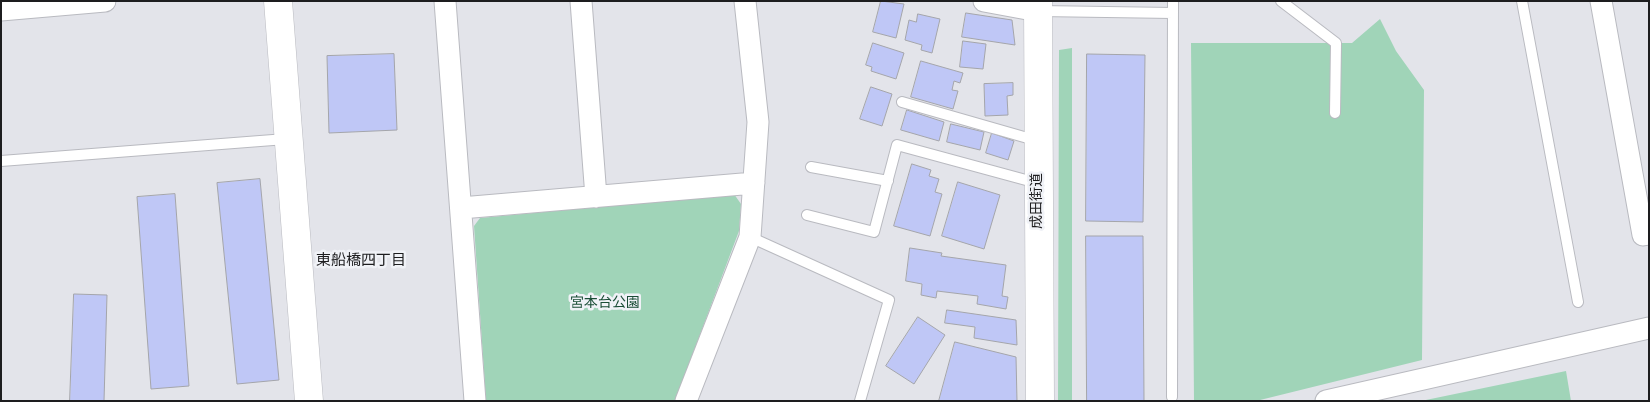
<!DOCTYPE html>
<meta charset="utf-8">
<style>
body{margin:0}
#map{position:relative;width:1650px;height:402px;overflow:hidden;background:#e3e4ea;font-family:"Nunito Sans",sans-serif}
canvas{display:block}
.frame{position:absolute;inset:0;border:2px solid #1d1d1f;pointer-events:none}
</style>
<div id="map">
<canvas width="1650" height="402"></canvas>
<div class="frame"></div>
</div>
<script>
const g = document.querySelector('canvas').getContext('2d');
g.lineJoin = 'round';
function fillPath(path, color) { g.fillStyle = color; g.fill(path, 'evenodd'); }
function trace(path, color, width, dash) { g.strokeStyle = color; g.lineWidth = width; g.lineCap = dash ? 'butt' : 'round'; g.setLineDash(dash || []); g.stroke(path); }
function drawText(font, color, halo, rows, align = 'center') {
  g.font = font + ' "Nunito Sans","Noto Sans JP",sans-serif'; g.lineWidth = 5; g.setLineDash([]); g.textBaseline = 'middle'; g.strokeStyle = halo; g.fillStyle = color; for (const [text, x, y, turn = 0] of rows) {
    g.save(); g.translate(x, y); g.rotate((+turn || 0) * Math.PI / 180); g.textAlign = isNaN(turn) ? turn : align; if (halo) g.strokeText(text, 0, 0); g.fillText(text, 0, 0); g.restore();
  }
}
fillPath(new Path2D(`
 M1380,19L1396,51L1424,90L1422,360L1256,401H1194L1191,43H1352Z
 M1072,48V401H1058L1059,50Z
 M734,194L741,204L739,231L675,401H486L474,226L480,218Z
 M1566,371L1571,401H1421Z`), '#a0d4b8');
const building = new Path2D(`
 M881,1L904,4L896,38L873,32Z
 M966,13L1012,20L1015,45L962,37Z
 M918,14L940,19L932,53L921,50L922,45L905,40L909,20L916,22Z
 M963,41L986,44L983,69L960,67Z
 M873,43L904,53L896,79L871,71L872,67L866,65Z
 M394,54L397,130L329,133L327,56Z
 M1087,54L1145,55L1143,222L1086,221Z
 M921,61L963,73L960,83L954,81L952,90L958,91L953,109L911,97Z
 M1013,83V95L1007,96L1008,115L985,116L984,84Z
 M871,87L892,94L882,126L860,119Z
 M907,110L944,122L939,141L901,130Z
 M951,124L984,132L980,150L947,142Z
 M992,133L1014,141L1008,160L986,153Z
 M912,164L931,170L929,176L939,179L935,192L942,194L930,236L894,226Z
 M260,179L279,380L237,384L217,183Z
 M958,182L1000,195L984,249L942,236Z
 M175,194L189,386L151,389L137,197Z
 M1086,236H1143L1144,401H1087Z
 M910,248L942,253L941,256L1006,265L1002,296L1008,297L1006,309L977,304L978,296L937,291L936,298L921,295L922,284L906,281Z
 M74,294L107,295L104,401H70Z
 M947,310L1016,320L1017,345L974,338L975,327L945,323Z
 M918,317L945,335L914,384L886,366Z
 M955,342L1016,357L1017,401H939Z`);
fillPath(building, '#bfc7f6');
trace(building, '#a4a5aa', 1);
const lane = new Path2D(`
 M1281,1L1336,43L1335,113
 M1522,1L1578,302
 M1039,11L1173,13
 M902,102L1038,141
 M1,161L286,139
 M811,167L888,181
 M807,215L874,232L897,145L1037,183
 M750,237L889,300L860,401
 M1172,397L1173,1`);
const street = new Path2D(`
 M445,1L475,401
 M581,1L596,197
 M984,1L1038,11
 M1601,1L1643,235L1649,234
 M1,10L105,1
 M461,208L754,183
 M686,401L750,237L758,122L745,1
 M1326,401L1649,328`);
const secondary = new Path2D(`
 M278,1L309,401
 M1038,1L1040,401`);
trace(lane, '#b9bac0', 12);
trace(street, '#b9bac0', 23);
trace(secondary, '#b9bac0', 29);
trace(lane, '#fff', 10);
trace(street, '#fff', 21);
trace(secondary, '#fff', 28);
drawText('14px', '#1d1d1f', '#f0f2f7', [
 ["成田街道",1038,201,-90]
]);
drawText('14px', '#1a4d36', '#f0f2f7', [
 ["宮本台公園",605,304]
]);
drawText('15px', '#1d1d1f', '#f0f2f7', [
 ["東船橋四丁目",361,261]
]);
</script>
